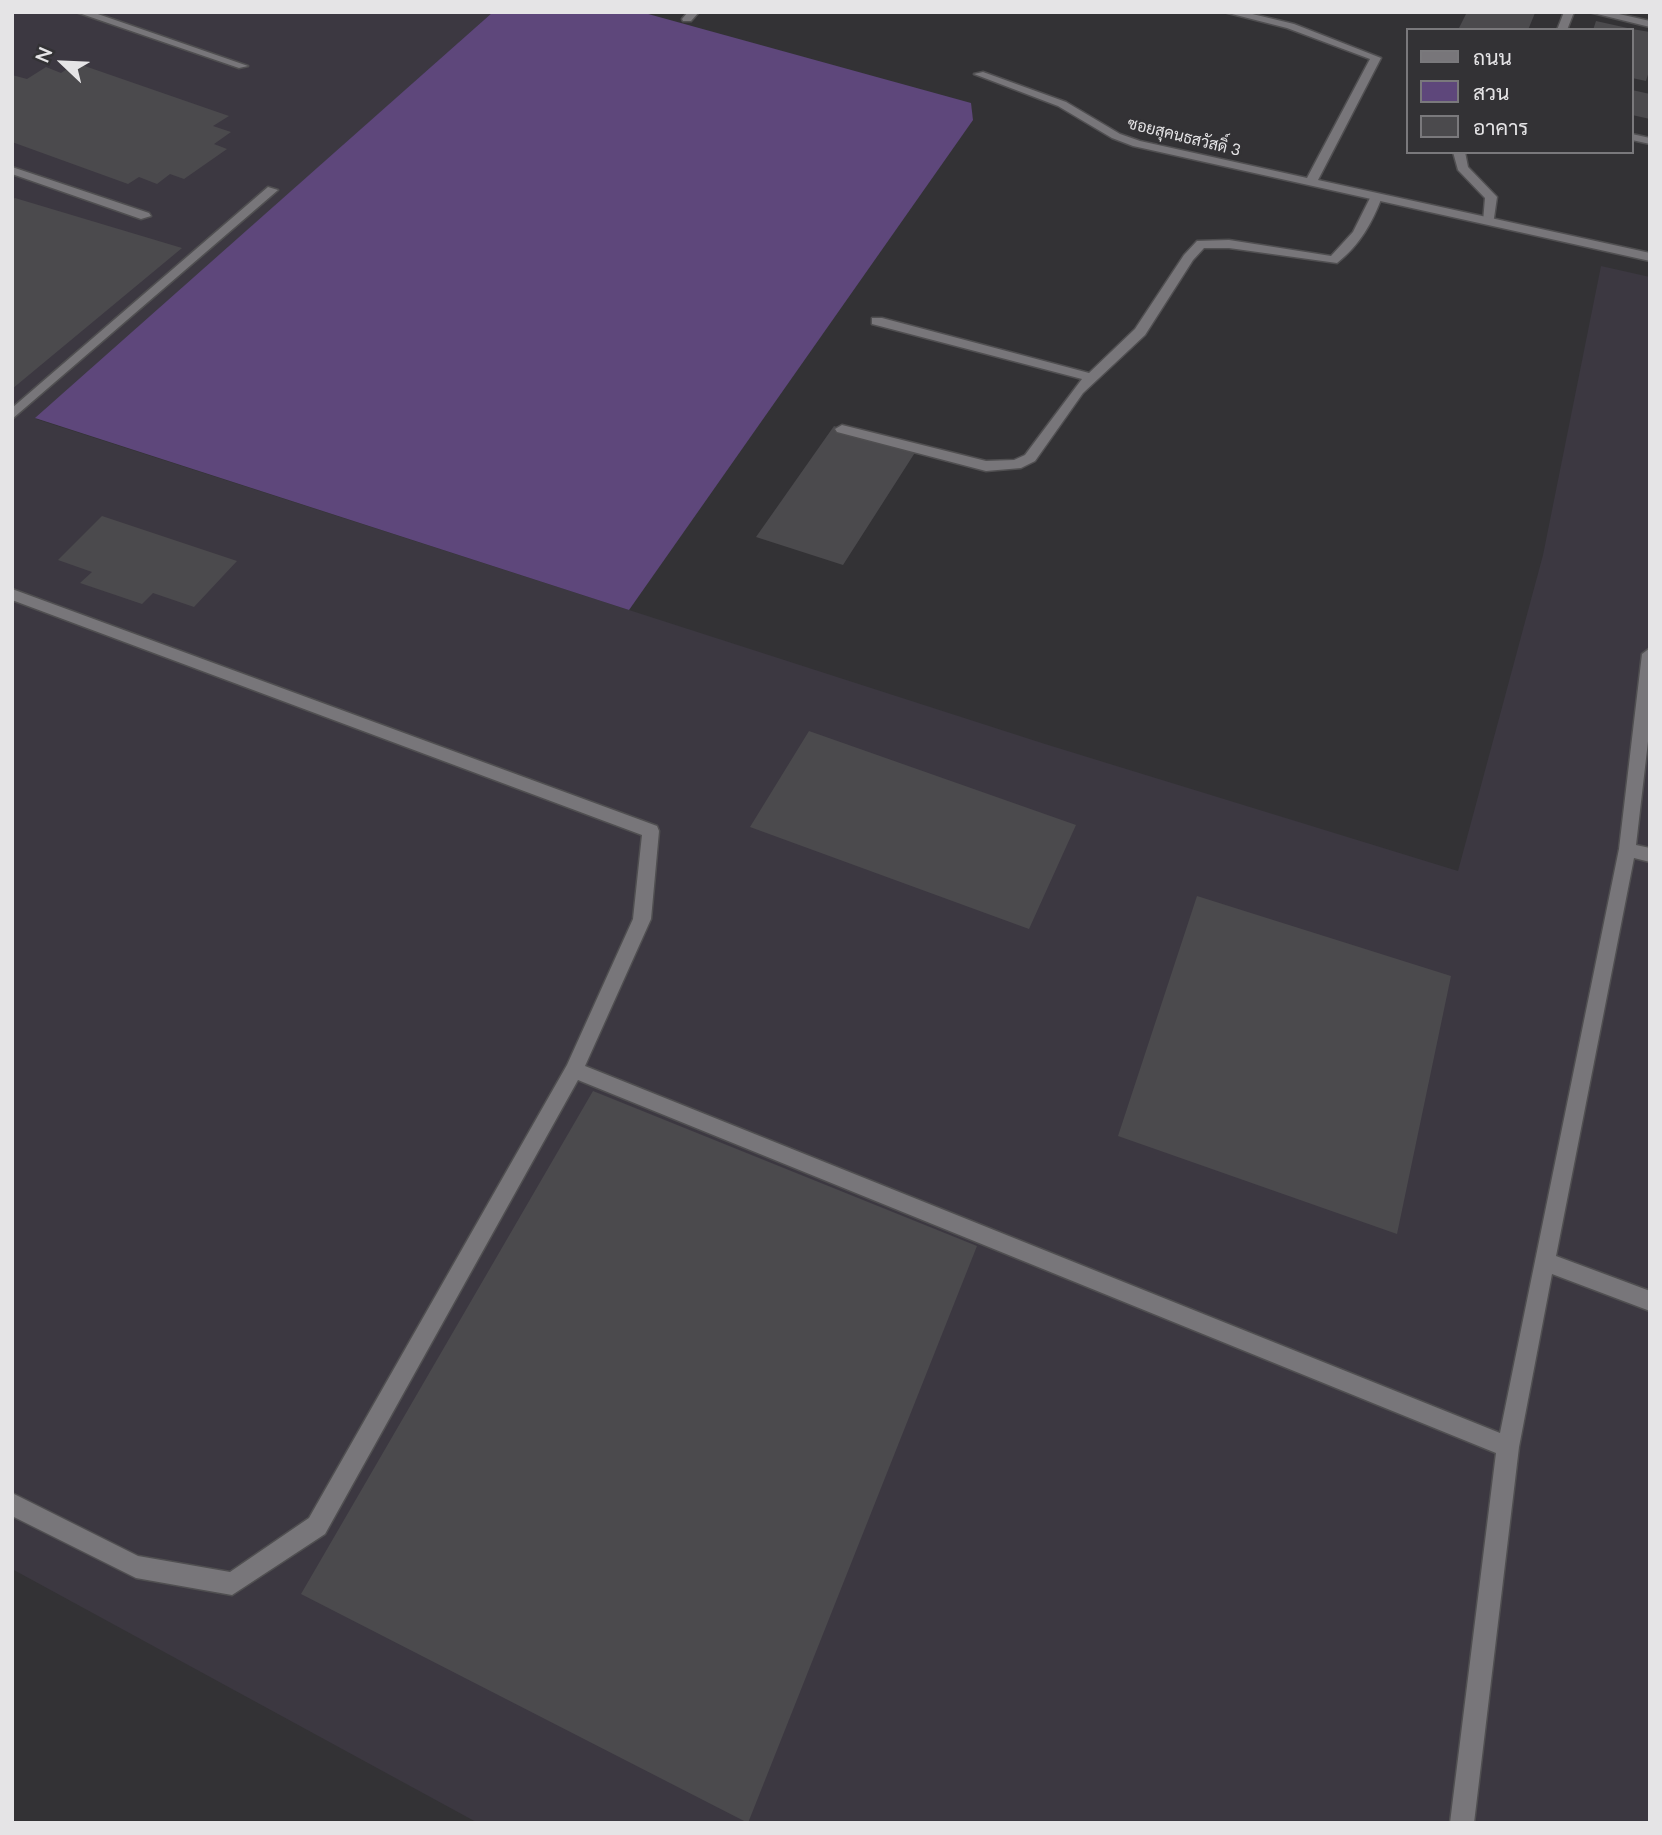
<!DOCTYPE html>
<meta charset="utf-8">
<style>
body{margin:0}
#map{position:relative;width:1662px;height:1835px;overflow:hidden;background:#333235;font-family:Lato,Sarabun,sans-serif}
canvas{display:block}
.frame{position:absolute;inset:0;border:14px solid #e5e4e6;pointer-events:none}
.legend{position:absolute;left:1406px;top:28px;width:228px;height:126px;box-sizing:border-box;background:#333235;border:2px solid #7a797c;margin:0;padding:9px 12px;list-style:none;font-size:21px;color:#e5e4e6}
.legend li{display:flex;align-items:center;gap:14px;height:35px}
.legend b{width:35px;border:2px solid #7a797c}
.north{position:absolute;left:28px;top:28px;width:70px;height:70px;-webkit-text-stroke:5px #333235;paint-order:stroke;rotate:293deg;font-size:19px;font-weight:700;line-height:28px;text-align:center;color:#e5e4e6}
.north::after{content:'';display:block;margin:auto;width:24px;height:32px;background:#e5e4e6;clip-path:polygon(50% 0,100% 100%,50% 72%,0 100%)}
</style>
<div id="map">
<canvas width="1662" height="1835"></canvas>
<div class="frame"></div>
<ul class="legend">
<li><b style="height:9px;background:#78767a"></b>ถนน</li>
<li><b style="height:19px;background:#5e477b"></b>สวน</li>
<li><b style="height:19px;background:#4b4a4d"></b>อาคาร</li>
</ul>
<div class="north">N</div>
</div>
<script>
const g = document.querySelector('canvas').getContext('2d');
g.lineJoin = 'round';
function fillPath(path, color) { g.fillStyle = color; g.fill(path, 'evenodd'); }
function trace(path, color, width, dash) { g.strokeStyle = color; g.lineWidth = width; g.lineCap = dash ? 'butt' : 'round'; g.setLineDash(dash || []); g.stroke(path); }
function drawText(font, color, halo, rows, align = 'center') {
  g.font = font + ' Lato,Sarabun,sans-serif'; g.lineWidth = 5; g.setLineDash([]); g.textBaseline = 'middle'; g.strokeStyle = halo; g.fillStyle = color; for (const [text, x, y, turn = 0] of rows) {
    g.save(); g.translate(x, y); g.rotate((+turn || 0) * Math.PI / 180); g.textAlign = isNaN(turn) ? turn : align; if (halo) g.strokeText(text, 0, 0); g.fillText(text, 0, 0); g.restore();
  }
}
fillPath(new Path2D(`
 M12,12H493L36,419L1045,744L1458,871L1543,555L1601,266L1650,277V1823H478L12,1569Z`), '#3c3841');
fillPath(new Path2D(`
 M493,12H641L971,103L973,120L629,610L35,418Z`), '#5e477b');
fillPath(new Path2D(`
 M1467,12H1532L1535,13L1528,30H1458Z
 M1596,21L1632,29V30H1593Z
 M1632,29L1650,32V68L1646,81L1632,78Z
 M76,63L229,116L213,126L231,132L214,144L227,149L184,179L170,174L157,184L139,177L128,184L12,142V75L27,79L46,67L61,73Z
 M1632,90L1650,94V119L1632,115Z
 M15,198L182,248L12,389V200Z
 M834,426L916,451L843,565L756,537Z
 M102,516L237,561L194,607L153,593L142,604L80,583L92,572L58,560Z
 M809,731L1076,825L1029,929L750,827Z
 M1197,896L1451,976L1397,1234L1118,1136Z
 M593,1091L977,1246L748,1823L301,1594Z`), '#4b4a4d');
const lane = new Path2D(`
 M76,12H92L248,66L239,68Z
 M1632,134L1650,138V144L1632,140Z
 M1453,152H1465L1468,167L1497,197L1493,225L1483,222L1485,198L1458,170Z
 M12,167L149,213L151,216L141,219L12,174Z
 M268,187L278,190L12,419V408Z
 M1372,194L1382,197C1372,223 1360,245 1337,263L1229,248H1204L1193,260L1145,335L1083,393L1035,461L1021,468L986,471L837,432L835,429L842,425L986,461L1014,460L1025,455L1082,379L872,324V318H882L1089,373L1135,329L1184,255L1197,241L1229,240L1331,256L1353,232Z
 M12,589L657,826L659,831L651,919L585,1066L1500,1433L1619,849L1642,654L1650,648V724L1636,845L1650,848V862L1634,858L1556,1256L1650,1291V1311L1552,1274L1519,1447L1474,1823H1450L1496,1453L578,1080L325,1534L232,1595L136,1578L12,1516V1493L138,1556L230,1572L309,1518L567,1065L633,919L642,835L12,600Z`);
const street = new Path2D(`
 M688,12H699L691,21H683L682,19Z
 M1224,12H1244L1294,24L1381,58L1318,180L1650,253V261L1133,146L1112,138L1058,106L974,74L983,72L1066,102L1120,134L1140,141L1307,178L1370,59L1287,28Z
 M1564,12H1574L1567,30H1557Z
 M1589,12H1610L1650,21V27Z`);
trace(lane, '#504f51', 3);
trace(street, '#504f51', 3);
fillPath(lane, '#78767a');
fillPath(street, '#78767a');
drawText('16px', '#e5e4e6', '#333235', [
 ["ซอยสุคนธสวัสดิ์ 3",1184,137,14]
]);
</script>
